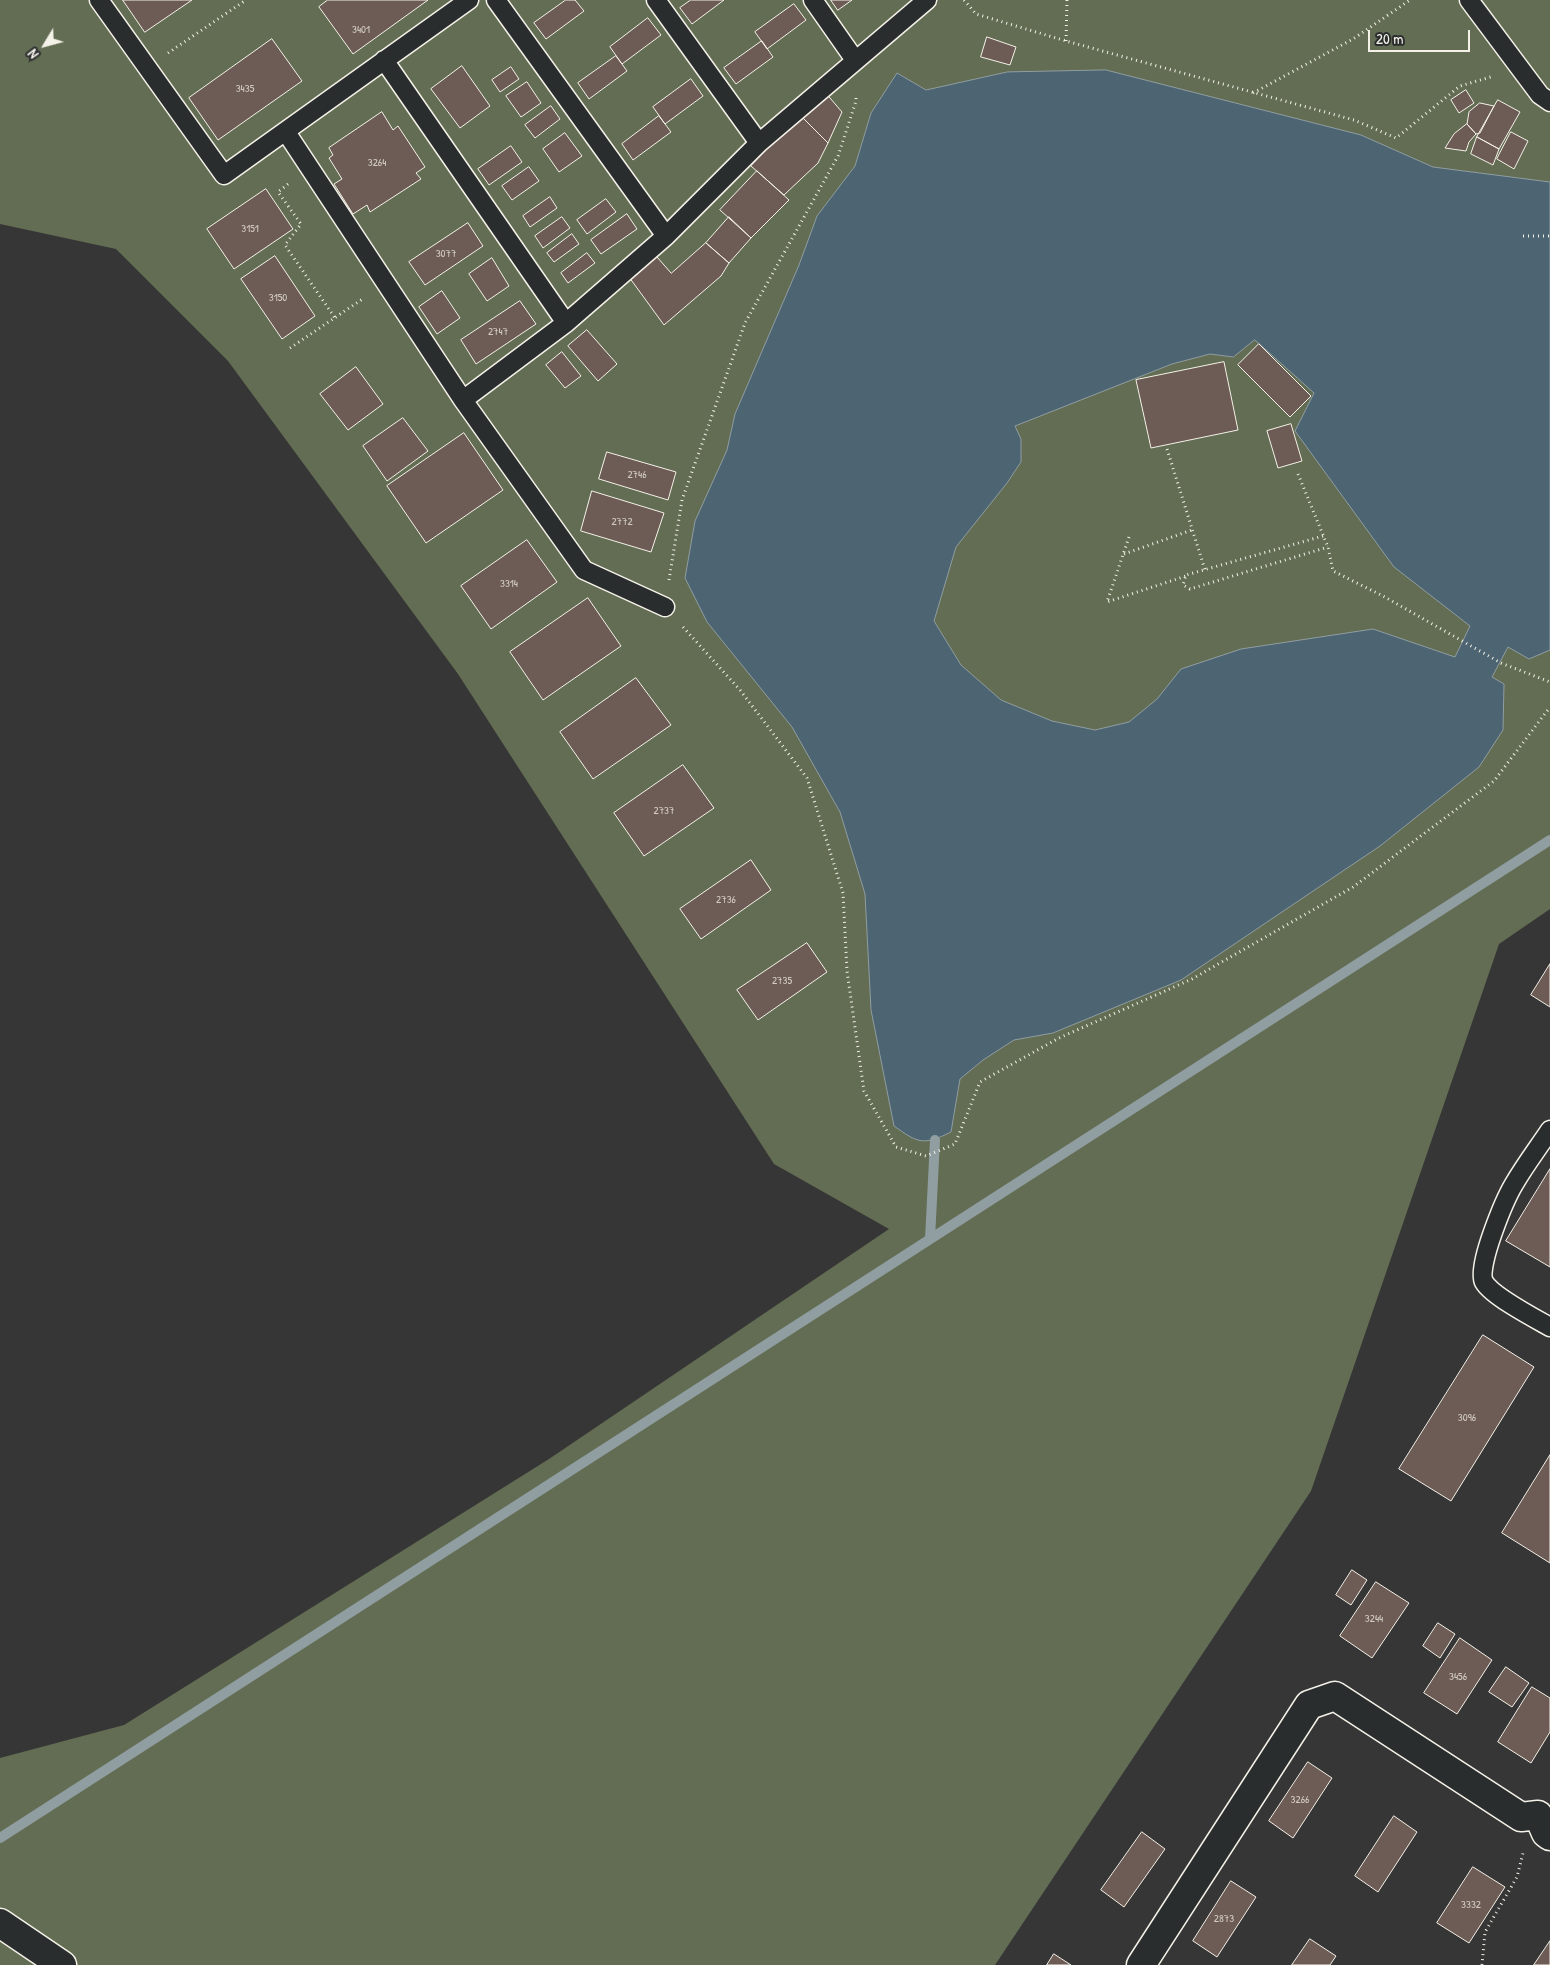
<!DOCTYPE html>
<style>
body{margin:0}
#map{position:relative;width:1550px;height:1965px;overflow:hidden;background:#373636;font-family:"Patrick Hand",sans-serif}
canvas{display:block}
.north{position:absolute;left:20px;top:20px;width:50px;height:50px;-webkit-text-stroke:4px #2a2d2e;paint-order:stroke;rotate:233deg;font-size:14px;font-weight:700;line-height:20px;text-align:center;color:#f4f1e8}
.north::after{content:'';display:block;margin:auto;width:18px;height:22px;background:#f4f1e8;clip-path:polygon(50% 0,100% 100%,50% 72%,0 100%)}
.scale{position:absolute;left:1368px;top:30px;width:102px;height:22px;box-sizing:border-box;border:2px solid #f4f1e8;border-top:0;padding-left:6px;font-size:15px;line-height:18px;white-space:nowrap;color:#f4f1e8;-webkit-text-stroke:4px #2a2d2e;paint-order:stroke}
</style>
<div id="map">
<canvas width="1550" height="1965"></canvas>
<div class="north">N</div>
<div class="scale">20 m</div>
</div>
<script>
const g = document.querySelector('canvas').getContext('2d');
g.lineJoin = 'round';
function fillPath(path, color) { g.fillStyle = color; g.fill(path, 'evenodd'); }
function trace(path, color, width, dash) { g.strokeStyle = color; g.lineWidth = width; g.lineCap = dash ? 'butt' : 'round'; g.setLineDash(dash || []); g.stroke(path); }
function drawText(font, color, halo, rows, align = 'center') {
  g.font = font + ' "Patrick Hand",sans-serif'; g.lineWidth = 4; g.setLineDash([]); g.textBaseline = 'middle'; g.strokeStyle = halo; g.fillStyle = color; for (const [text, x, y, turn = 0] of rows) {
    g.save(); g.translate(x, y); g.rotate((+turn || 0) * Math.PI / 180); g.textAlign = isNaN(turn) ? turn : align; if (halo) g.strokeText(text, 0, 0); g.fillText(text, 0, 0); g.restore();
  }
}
fillPath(new Path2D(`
 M0,0H1550V909L1499,944L1311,1491L995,1965H0V1758L124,1725L549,1459L889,1229L774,1164L458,674L228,361L116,249L0,224Z`), '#626d53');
const water = new Path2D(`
 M1106,70L1361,135L1433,167L1550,182V650L1529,659L1508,647L1492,677L1504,684L1503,730L1479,767L1380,846L1181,980L1053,1033L1014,1040L983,1060L960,1079L951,1132C923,1146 918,1143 894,1126L871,1010L865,894L840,812L792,727L707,622L685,578L695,521L727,450L735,414L799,265L817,216L855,166L871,113L897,73L926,90L1007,72ZM1255,340L1314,393L1295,431L1394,567L1470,626L1455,657L1373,629L1241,649L1181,669L1157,699L1129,722L1095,730L1052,721L1001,700L961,665L934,621L956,547L1007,483L1021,462V439L1015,426L1172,364L1210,354L1233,357Z`);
fillPath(water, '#4d6572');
trace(water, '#909da1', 1);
trace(new Path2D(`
 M930,1239L935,1140
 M0,1838L1550,840`), '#909da1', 10);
const building = new Path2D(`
 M123,0H192L145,32Z
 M328,0H428L353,54L319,7Z
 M566,0H575L584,11L546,39L534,23Z
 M691,0H724L692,24L680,8Z
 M831,0H852L838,10Z
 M794,4L806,20L767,49L755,32Z
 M648,18L661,35L622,64L610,47Z
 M987,37L1016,47L1010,65L981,57Z
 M272,39L302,81L218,140L189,98Z
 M762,41L773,57L736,84L724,68Z
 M616,56L627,71L589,99L578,83Z
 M462,66L490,106L460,128L431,89Z
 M511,67L519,79L500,92L492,80Z
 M691,79L703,96L665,124L653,107Z
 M527,82L541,103L521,117L506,96Z
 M1466,90L1474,103L1459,113L1451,100Z
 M824,91L842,112L828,143L800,115Z
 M1498,100L1520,112L1499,149L1477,137Z
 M1480,103L1494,106L1480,133L1476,134L1467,124L1469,112Z
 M551,106L560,119L535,138L525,125Z
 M382,112L393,130L398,126L425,167L416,173L421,179L370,212L367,205L353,214L334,184L342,179L329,158L333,155L329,148Z
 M800,115L828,143L818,163L784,195L751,166Z
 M659,116L671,132L633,160L622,144Z
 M1467,124L1476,134L1469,142L1466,151L1445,148L1454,134Z
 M1511,132L1528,141L1514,169L1497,159Z
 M565,133L582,156L559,172L543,149Z
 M1477,137L1499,149L1493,165L1471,154Z
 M511,146L522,162L489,185L478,169Z
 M529,167L539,181L512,200L502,186Z
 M757,171L789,200L751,238L720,210Z
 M266,189L293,229L234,269L207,229Z
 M550,197L557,208L530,227L523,216Z
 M606,199L616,212L587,234L577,220Z
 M627,214L637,229L601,254L591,240Z
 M562,217L570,228L543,248L535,236Z
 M729,217L751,238L729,263L706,243Z
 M468,223L483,246L425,285L409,262Z
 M572,234L579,244L554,262L547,253Z
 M706,243L729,263L721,276L664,325L629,277L657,257L671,273Z
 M587,253L595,263L568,283L561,273Z
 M275,256L315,316L282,339L241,279Z
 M492,258L509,286L487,301L469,274Z
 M442,291L460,318L437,334L419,307Z
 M520,301L536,324L476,364L461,340Z
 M587,330L617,364L598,381L568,346Z
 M1259,344L1311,396L1290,417L1238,365Z
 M562,352L581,376L565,388L546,365Z
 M1224,362L1238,430L1151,448L1136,380Z
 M356,367L383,404L348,430L320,394Z
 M403,418L428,451L387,481L363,446Z
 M1291,424L1302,461L1278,468L1267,431Z
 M464,433L503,490L426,543L387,486Z
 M607,452L676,472L668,500L599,479Z
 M592,491L664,513L651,552L581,531Z
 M527,540L557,582L491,629L461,586Z
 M588,598L621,646L543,700L510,652Z
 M636,678L671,725L593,779L560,732Z
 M683,765L714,808L644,856L614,813Z
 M751,860L771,890L701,939L680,909Z
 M807,943L827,972L758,1020L737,990Z
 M1550,964V1007L1531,995Z
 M1550,1169V1267L1506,1241Z
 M1483,1335L1534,1367L1451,1501L1399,1469Z
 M1550,1455V1563L1502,1533Z
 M1352,1570L1367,1580L1351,1605L1336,1595Z
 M1376,1582L1409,1603L1372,1658L1340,1636Z
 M1438,1623L1455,1634L1440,1658L1423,1646Z
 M1460,1638L1492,1660L1457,1714L1424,1693Z
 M1506,1667L1529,1683L1512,1707L1489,1692Z
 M1532,1687L1550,1698V1732L1531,1763L1498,1742Z
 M1308,1762L1332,1778L1293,1838L1269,1821Z
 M1394,1816L1417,1832L1378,1892L1355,1876Z
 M1142,1832L1165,1849L1124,1907L1101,1890Z
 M1473,1867L1505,1887L1469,1943L1437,1923Z
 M1231,1881L1256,1897L1217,1957L1193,1941Z
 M1310,1939L1336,1956L1330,1965H1292Z
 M1550,1941V1965H1534Z
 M1054,1954L1071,1965H1047Z`);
fillPath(building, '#6d5c55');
trace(building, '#f4f1e8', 1);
const service = new Path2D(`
 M99,0L224,175L469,0
 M496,0L666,236
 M656,0L759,143
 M813,0L855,60
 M1469,0L1540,95L1550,102
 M384,60L566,323L666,236L759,143L927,0
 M286,132L463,400
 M566,323L463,400L584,570L665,607
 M1550,1130C1538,1148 1525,1165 1514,1184C1505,1199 1476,1267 1484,1282C1492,1296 1534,1318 1550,1327`);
const minor = new Path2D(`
 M1538,1815L1546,1833L1550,1836
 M1141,1965L1309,1705L1335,1696L1521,1817L1538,1815`);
const secondary = new Path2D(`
 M0,1923L62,1965`);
trace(service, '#f4f1e8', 21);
trace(minor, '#f4f1e8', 31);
trace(secondary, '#f4f1e8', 31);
trace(new Path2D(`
 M964,0L976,14L1066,41L1354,120L1396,138L1460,86L1494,76
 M1066,41L1067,0
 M168,53L246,0
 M1253,93L1353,39L1410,0
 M288,184L278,192L301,224L285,245L335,318
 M1523,236H1550
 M290,348L364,298
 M1167,449L1205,570
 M1298,474L1328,547L1333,571L1383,596L1501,663L1550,682
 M1323,536L1186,575L1183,585L1190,589L1328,547
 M1129,537L1107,602L1186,576
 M1124,554L1192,530
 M669,580L682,500L745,323L838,156L856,101V95
 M683,627L740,690L807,778L843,893L847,971L864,1091L896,1147L926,1156L955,1144L980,1082L1059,1038L1192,979L1353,887L1494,781L1550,707
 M1482,1965L1485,1932L1517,1877L1523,1853`), '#f4f1e8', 3, [1, 4]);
trace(service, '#2a2d2e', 18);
trace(minor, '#2a2d2e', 28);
trace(secondary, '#2a2d2e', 28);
drawText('11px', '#d2ccc3', null, [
 ["3401",361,30],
 ["3435",245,89],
 ["3264",377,163],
 ["3151",250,229],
 ["3077",446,254],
 ["3150",278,298],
 ["2747",498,332],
 ["2746",637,475],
 ["2772",622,522],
 ["3314",509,584],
 ["2737",664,811],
 ["2736",726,900],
 ["2735",782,981],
 ["3096",1467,1418],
 ["3244",1374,1619],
 ["3456",1458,1677],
 ["3266",1300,1800],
 ["3332",1471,1905],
 ["2873",1224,1919]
]);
</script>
